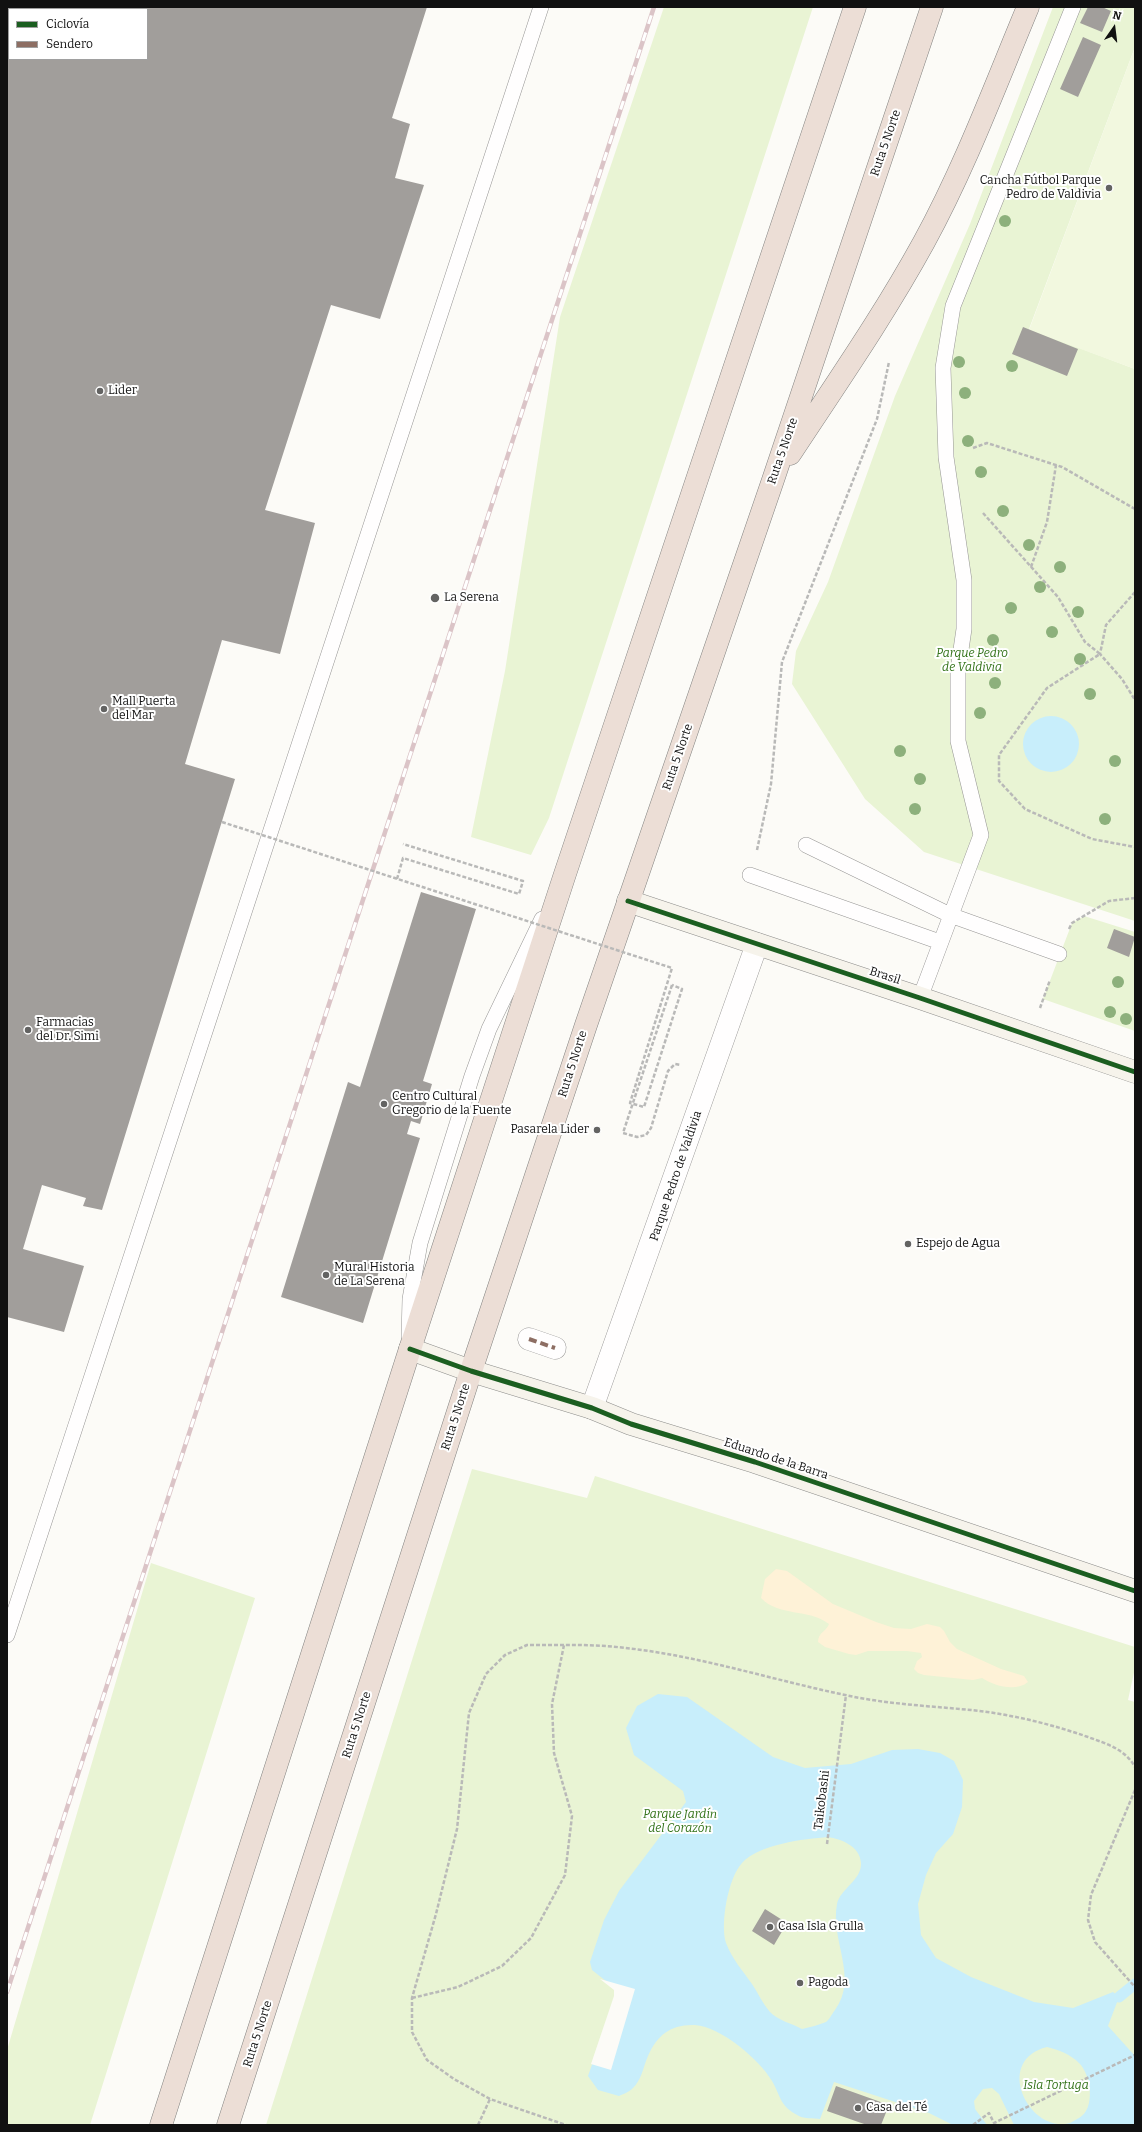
<!DOCTYPE html>
<meta charset="utf-8">
<style>
body{margin:0}
#map{position:relative;width:1142px;height:2132px;overflow:hidden;background:#fcfbf7;font-family:Bitter,serif}
canvas{display:block}
.frame{position:absolute;inset:0;border:8px solid #111;pointer-events:none}
.legend{position:absolute;left:8px;top:8px;width:140px;height:52px;box-sizing:border-box;background:#fff;border:1px solid #a0a0a0;margin:0;padding:5px 7px;list-style:none;font-size:12px;color:#111}
.legend li{display:flex;align-items:center;gap:8px;height:20px}
.legend b{width:20px;border:1px solid #a0a0a0}
.north{position:absolute;left:1094px;top:8px;width:40px;height:40px;-webkit-text-stroke:3px #fff;paint-order:stroke;rotate:14deg;font-size:11px;font-weight:700;line-height:16px;text-align:center;color:#111}
.north::after{content:'';display:block;margin:auto;width:14px;height:18px;background:#111;clip-path:polygon(50% 0,100% 100%,50% 72%,0 100%)}
</style>
<div id="map">
<canvas width="1142" height="2132"></canvas>
<div class="frame"></div>
<ul class="legend">
<li><b style="height:5px;background:#1b5e20"></b>Ciclovía</li>
<li><b style="height:5px;background:#8d6e63"></b>Sendero</li>
</ul>
<div class="north">N</div>
</div>
<script>
const g = document.querySelector('canvas').getContext('2d');
g.lineJoin = 'round';
function fillPath(path, color) { g.fillStyle = color; g.fill(path, 'evenodd'); }
function trace(path, color, width, dash) { g.strokeStyle = color; g.lineWidth = width; g.lineCap = dash ? 'butt' : 'round'; g.setLineDash(dash || []); g.stroke(path); }
function drawText(font, color, halo, rows, align = 'center') {
  g.font = font + ' Bitter,serif'; g.lineWidth = 4; g.setLineDash([]); g.textBaseline = 'middle'; g.strokeStyle = halo; g.fillStyle = color; for (const [text, x, y, turn = 0] of rows) {
    g.save(); g.translate(x, y); g.rotate((+turn || 0) * Math.PI / 180); g.textAlign = isNaN(turn) ? turn : align; if (halo) g.strokeText(text, 0, 0); g.fillText(text, 0, 0); g.restore();
  }
}
fillPath(new Path2D(`
 M664,7H813L549,818L531,855L471,837L505,671L560,317Z
 M1053,7H1135V47L1029,329L1135,369V921L924,852L865,799L792,684L796,651L828,582L895,396L970,224Z
 M1084,916L1135,932V1031L1043,999L1072,923Z
 M472,1469L587,1498L595,1476L1135,1647V1668L1128,1700L1135,1702V2125H266Z
 M151,1563L255,1598L90,2125H7V2050Z`), '#e9f4d4');
fillPath(new Path2D(`
 M776,1569L787,1571L833,1604L876,1622L894,1628L911,1629L927,1624L940,1627L944,1631L950,1642L957,1649L1001,1669L1024,1676L1028,1682C1016,1692 994,1686 982,1678L973,1680L924,1675L918,1673L914,1669L917,1661L922,1657L921,1653L907,1651H868L856,1655L849,1654L825,1647L818,1642C818,1632 827,1631 829,1624C808,1608 779,1617 761,1598L765,1579Z`), '#fef2d7');
fillPath(new Path2D(`
 M1135,47V369L1029,330Z`), '#f2f8df');
fillPath(new Path2D(`
 M1023 744a28 28 0 1 1 56 0a28 28 0 1 1-56 0Z
 M658,1694L687,1697L773,1757L805,1768L851,1764L892,1750L918,1749L940,1753L954,1761L963,1780L962,1807L953,1834L936,1853L926,1875L918,1904L921,1935L936,1958L971,1977L1034,2002L1073,2008L1113,1992L1119,1997L1108,2026L1135,2056L1134,2125H1014L999,2094L992,2088L983,2089L974,2101L975,2109L987,2125H953L929,2113L834,2082L820,2119C814,2118 804,2119 799,2116C779,2106 781,2096 772,2081C759,2059 721,2027 695,2025C671,2024 657,2035 648,2056C643,2067 642,2080 632,2089C629,2092 623,2094 619,2096L598,2090L588,2076L616,1996V1989L592,1970L590,1962L604,1920L619,1891L686,1802L683,1791L634,1755L626,1728L637,1706ZM828,1837C841,1839 860,1846 861,1863C862,1880 840,1889 837,1904C830,1941 859,1977 835,2010C832,2014 829,2020 826,2022C819,2025 810,2027 802,2029C793,2024 777,2020 770,2012C763,2004 758,1993 752,1984C743,1971 732,1959 726,1943C720,1924 728,1878 742,1863C759,1844 804,1839 828,1837ZM1047,2047C1059,2050 1070,2054 1079,2063C1091,2074 1096,2109 1079,2118C1075,2120 1070,2124 1065,2124C1026,2128 995,2060 1047,2047Z`), '#c8eefb');
fillPath(new Path2D(`
 M600,1979L635,1989L611,2070L591,2064L614,1996V1990Z`), '#fcfbf7');
trace(new Path2D(`
 M1119,1997L1135,1984`), '#c8eefb', 11);
fillPath(new Path2D(`
 M7,7H427L392,118L410,124L395,178L424,185L380,319L331,305L265,510L315,523L280,654L222,640L185,764L235,779L102,1210L83,1206L86,1198L42,1185L23,1249L84,1266L64,1332L7,1317ZM9,9H147V59H9Z
 M1088,7H1102L1111,11L1102,32L1080,23Z
 M1083,37L1101,45L1078,97L1060,89Z
 M1023,327L1078,349L1067,376L1012,354Z
 M421,892L476,909L423,1081L432,1084L420,1124L411,1121L407,1134L420,1138L363,1323L281,1297L348,1082L360,1087Z
 M1114,929L1135,937L1129,957L1107,948Z
 M765,1909L787,1923L774,1945L752,1931Z
 M836,2086L889,2105L881,2125H867L827,2111Z`), '#a19e9b');
const lane = new Path2D(`
 M806,845L950,915L1059,954
 M750,875L940,942
 M920,998L981,835L958,741V670L964,629V580L946,457L943,368L953,306L1073,7
 M409,1337L410,1299L420,1243L472,1076L489,1029L542,919
 M7,1635L541,7`);
const street = new Path2D(`
 M529,1339L555,1348
 M592,1408L757,944`);
const secondary = new Path2D(`
 M628,901L920,998L1135,1072
 M410,1349L471,1371L592,1408L631,1424L755,1462L1135,1591`);
const highway = new Path2D(`
 M790,454C836,384 884,315 924,242C965,167 995,86 1028,7
 M161,2125L410,1349L565,874L855,7
 M228,2125L471,1371L586,1025L773,480L932,7`);
trace(lane, '#979695', 16);
trace(street, '#979695', 23);
trace(secondary, '#8d8d8b', 23);
trace(highway, '#848482', 23);
trace(new Path2D(`
 M973,448L987,443L1062,467L1135,509
 M983,513L1058,597L1085,642L1100,654L1047,688L999,755V781L1025,809L1092,839L1135,847
 M1031,567L1047,522L1056,465
 M1135,592L1106,625L1100,654L1122,679L1135,700
 M757,850L771,784L782,662L877,419L889,362
 M397,879L403,858L519,894L523,881L403,844
 M1069,929L1072,923L1109,901L1135,898
 M672,985L623,1133L637,1137L646,1135L651,1128L668,1071L675,1064L681,1065
 M1040,1008L1050,980
 M564,1645H527L505,1655L486,1674L469,1713L457,1829L436,1914L412,1998V2032L427,2060L454,2079L490,2099L566,2125
 M1135,1790L1091,1895L1088,1920L1095,1942L1135,1987
 M827,1844L846,1695
 M412,1998L458,1987L502,1966L531,1938L565,1875L572,1816L554,1753L552,1704L564,1645C662,1643 750,1675 845,1695C886,1704 929,1706 971,1710C1010,1714 1051,1724 1088,1737C1107,1744 1125,1749 1135,1767
 M478,2125L490,2099
 M973,2125L989,2113L994,2123L1135,2055`), '#b9b9b8', 2.5, [4, 2]);
trace(lane, '#fffefe', 15);
trace(street, '#fffefe', 22);
trace(secondary, '#f6f3eb', 22);
trace(highway, '#ecded6', 22);
const rail = new Path2D(`
 M7,1992L654,7`);
trace(rail, '#dbc4c7', 4.5);
trace(rail, '#fff', 3, [9]);
trace(new Path2D(`
 M222,822L672,968L630,1103L644,1107L682,989L672,985`), '#b9b9b8', 2.5, [4, 2]);
trace(new Path2D(`
 M529,1339L555,1348`), '#8d6e63', 4, [8, 4]);
trace(new Path2D(`
 M628,901L920,998L1135,1072
 M410,1349L471,1371L592,1408L631,1424L755,1462L1135,1591`), '#1b5e20', 5);
g.fillStyle = '#8db07c';
for (const [x, y] of [
 [1005,221],
 [959,362],
 [1012,366],
 [965,393],
 [968,441],
 [981,472],
 [1003,511],
 [1029,545],
 [1060,567],
 [1040,587],
 [1011,608],
 [1078,612],
 [1052,632],
 [993,640],
 [1080,659],
 [995,683],
 [1090,694],
 [980,713],
 [900,751],
 [1115,761],
 [920,779],
 [915,809],
 [1105,819],
 [1118,982],
 [1110,1012],
 [1126,1019]
]) { g.beginPath(); g.arc(x, y, 6, 0, 2 * Math.PI); g.fill(); }
for (const [x, y, r, color] of [
 [1109,188,4,"#636362"],
 [100,391,4,"#636362"],
 [435,598,5,"#636362"],
 [104,709,4,"#636362"],
 [28,1030,4,"#636362"],
 [384,1104,4,"#636362"],
 [597,1130,4,"#636362"],
 [908,1244,4,"#636362"],
 [326,1275,4,"#636362"],
 [770,1927,4,"#636362"],
 [800,1983,4,"#636362"],
 [858,2108,4,"#636362"]
]) { const dot = new Path2D(); dot.arc(x, y, r, 0, 2 * Math.PI); g.fillStyle = color; g.fill(dot); trace(dot, '#fff', 1.5); }
drawText('12px', '#111', '#fff', [
 ["Ruta 5 Norte",886,143,-71],
 ["Ruta 5 Norte",783,451,-71],
 ["Ruta 5 Norte",678,757,-71],
 ["Brasil",885,976,18],
 ["Ruta 5 Norte",573,1064,-72],
 ["Parque Pedro de Valdivia",676,1176,-71],
 ["Ruta 5 Norte",456,1417,-72],
 ["Eduardo de la Barra",776,1459,18],
 ["Ruta 5 Norte",357,1725,-72],
 ["Taikobashi",822,1800,-83],
 ["Ruta 5 Norte",258,2034,-72]
]);
drawText('12px', '#111', '#fff', [
 ["Cancha Fútbol Parque",1101,181,"right"],
 ["Pedro de Valdivia",1101,195,"right"],
 ["Lider",108,391],
 ["La Serena",444,598],
 ["Mall Puerta",112,702],
 ["del Mar",112,716],
 ["Farmacias",36,1023],
 ["del Dr. Simi",36,1037],
 ["Centro Cultural",392,1097],
 ["Gregorio de la Fuente",392,1111],
 ["Pasarela Lider",589,1130,"right"],
 ["Espejo de Agua",916,1244],
 ["Mural Historia",334,1268],
 ["de La Serena",334,1282],
 ["Casa Isla Grulla",778,1927],
 ["Pagoda",808,1983],
 ["Casa del Té",866,2108]
], 'left');
drawText('italic 12px', '#327218', '#fff', [
 ["Parque Pedro",972,654],
 ["de Valdivia",972,668],
 ["Parque Jardín",680,1815],
 ["del Corazón",680,1829],
 ["Isla Tortuga",1056,2086]
]);
</script>
